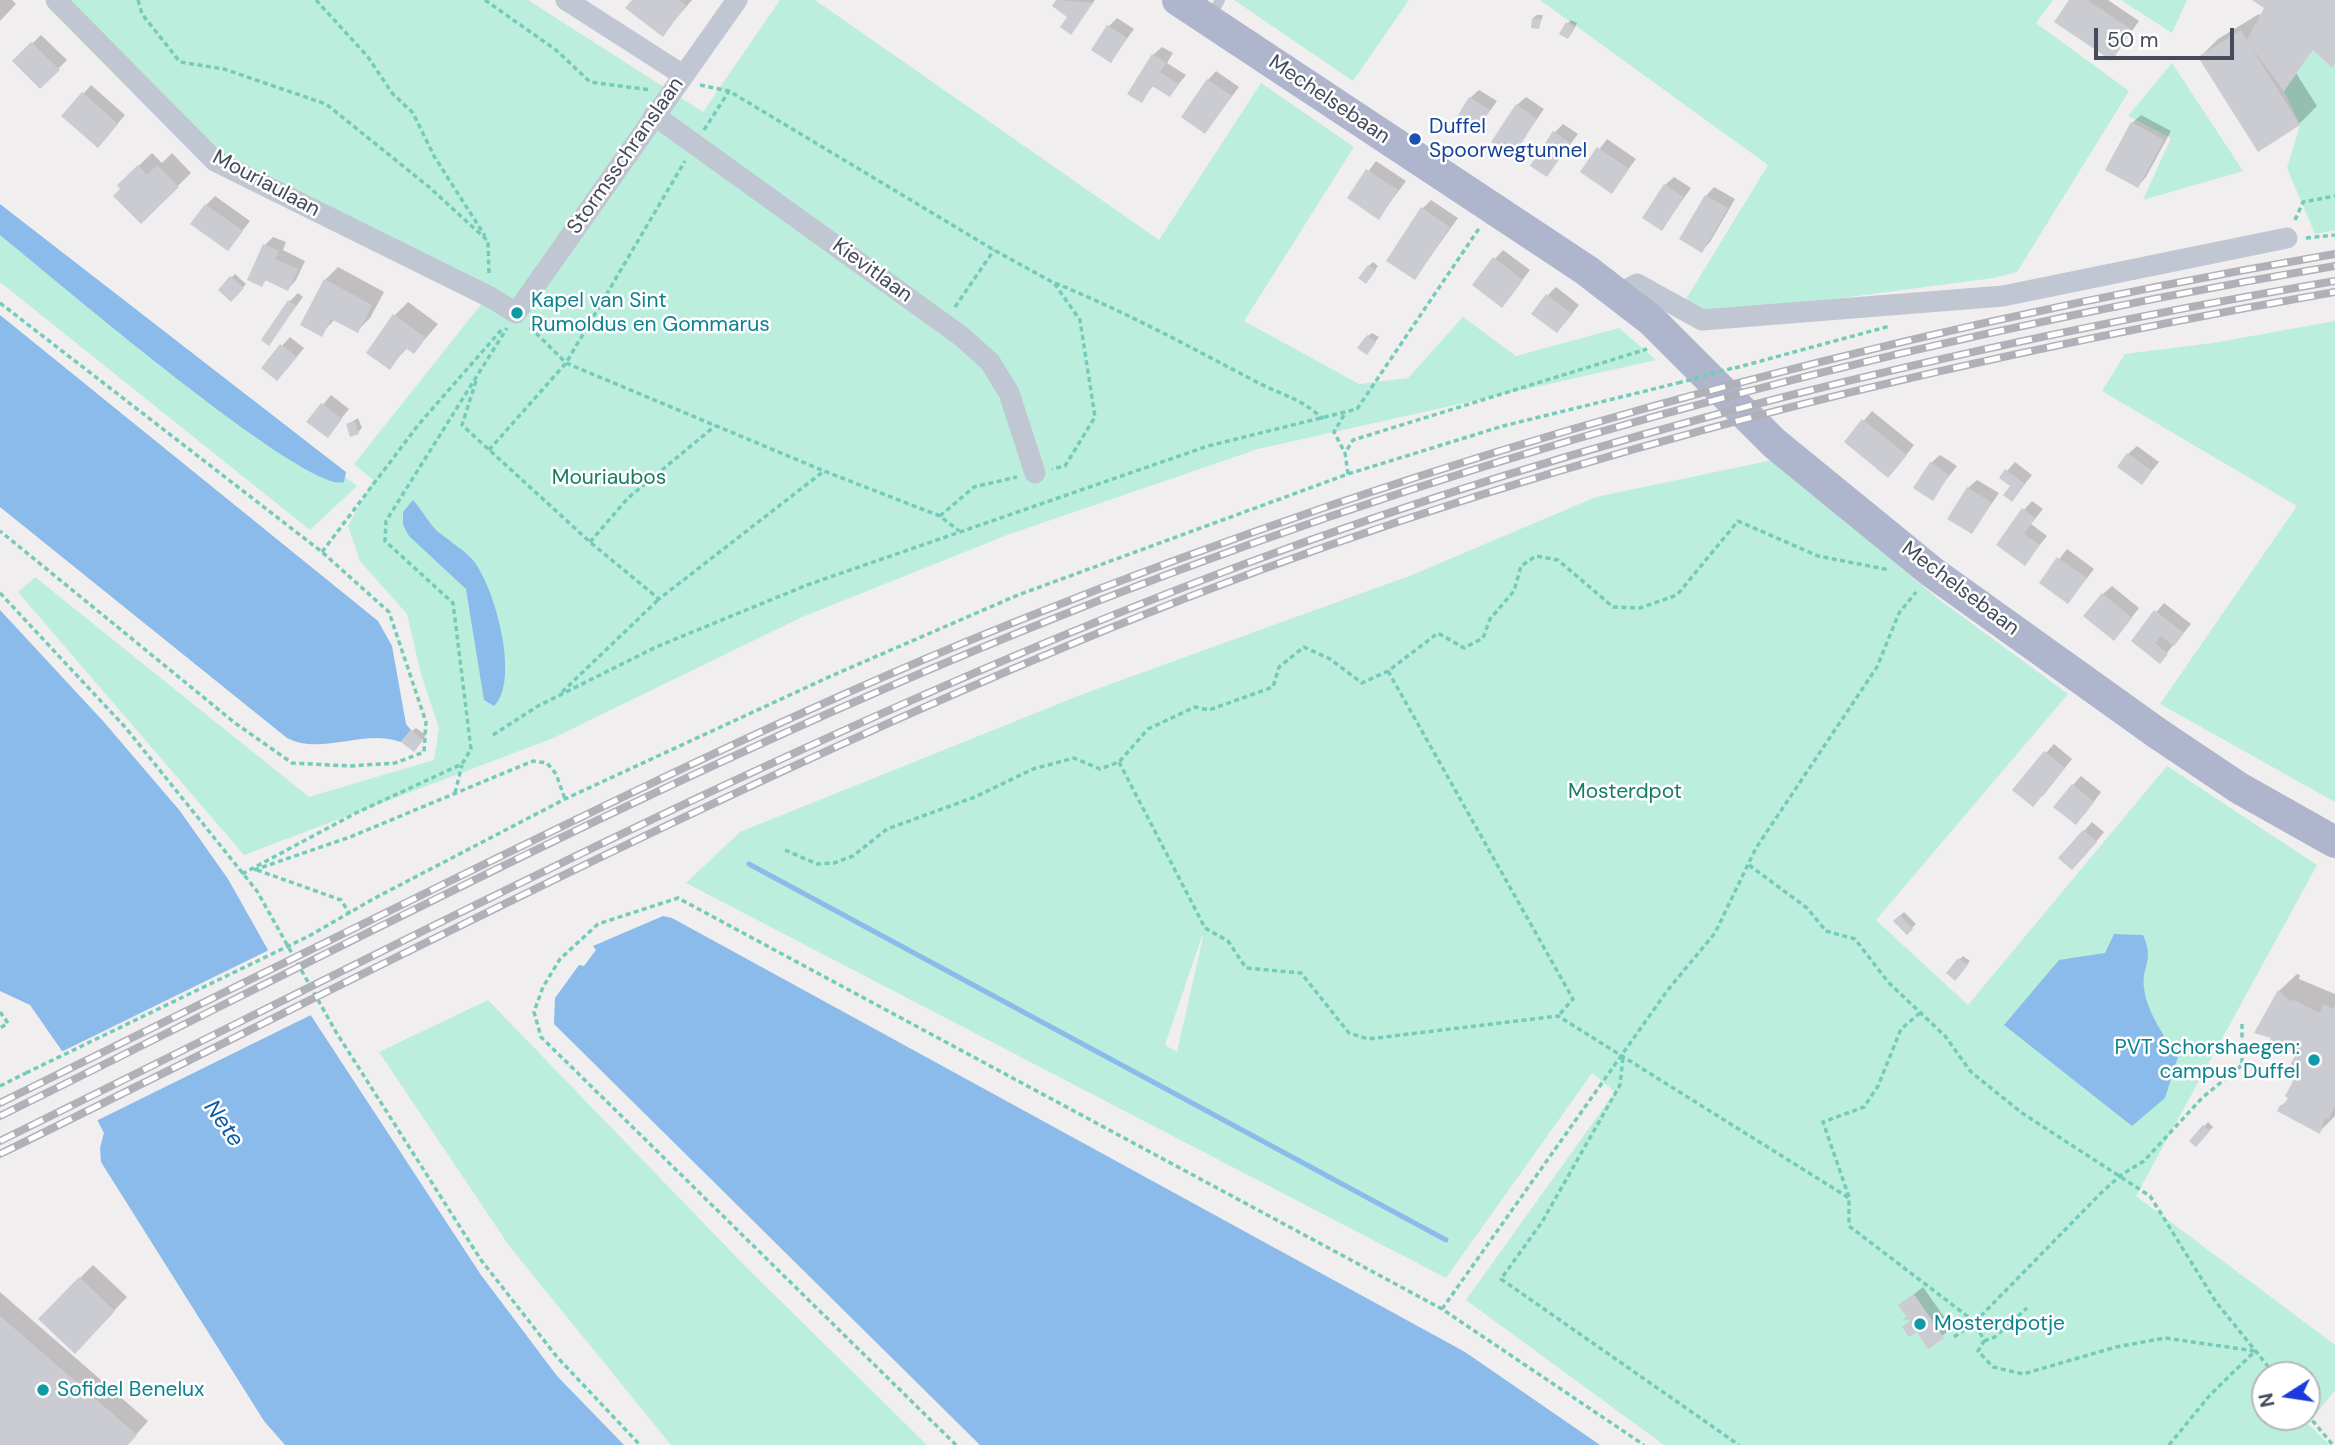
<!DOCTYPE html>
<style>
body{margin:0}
#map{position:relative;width:2335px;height:1445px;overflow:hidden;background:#f0eeee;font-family:"DM Sans",sans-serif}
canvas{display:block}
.north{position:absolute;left:2251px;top:1361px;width:70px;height:70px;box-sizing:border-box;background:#fff;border:2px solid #b5b7bd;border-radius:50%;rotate:258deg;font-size:19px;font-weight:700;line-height:28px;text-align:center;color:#464b5b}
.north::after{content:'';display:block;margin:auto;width:24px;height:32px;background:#1b3add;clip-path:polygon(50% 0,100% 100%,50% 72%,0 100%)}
.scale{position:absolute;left:2094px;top:28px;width:140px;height:32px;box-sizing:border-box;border:4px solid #464b5b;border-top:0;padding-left:9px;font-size:21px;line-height:24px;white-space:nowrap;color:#464b5b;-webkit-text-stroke:5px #fff;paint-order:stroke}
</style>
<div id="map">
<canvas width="2335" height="1445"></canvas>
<div class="north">N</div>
<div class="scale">50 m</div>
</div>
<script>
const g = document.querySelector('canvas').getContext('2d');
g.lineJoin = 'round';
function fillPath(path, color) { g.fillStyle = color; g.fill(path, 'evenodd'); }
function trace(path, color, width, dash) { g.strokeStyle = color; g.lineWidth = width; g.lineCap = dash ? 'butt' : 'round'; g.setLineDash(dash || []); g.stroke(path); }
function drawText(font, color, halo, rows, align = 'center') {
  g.font = font + ' "DM Sans",sans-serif'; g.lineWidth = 5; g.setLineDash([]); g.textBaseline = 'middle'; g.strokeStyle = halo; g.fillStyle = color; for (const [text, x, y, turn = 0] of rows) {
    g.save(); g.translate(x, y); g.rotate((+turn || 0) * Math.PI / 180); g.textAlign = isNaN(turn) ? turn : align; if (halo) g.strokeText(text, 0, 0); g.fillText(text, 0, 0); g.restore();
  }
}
fillPath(new Path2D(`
 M68,0H528L703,112L780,0H815L1159,240L1261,83L1354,147L1244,321L1359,384L1408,378L1463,317L1516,356L1619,328L1656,360L1258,449L1007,535L802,617L551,739L244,855L18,592L35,577L309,797L434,760L439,728L421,674L407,614L360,561L348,526L373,480L354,464L491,292L229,161Z
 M1234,0H1409L1353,81Z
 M1540,0H2053L2036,23L2129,91L2017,272L1994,278L1712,315L1683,304L1768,165Z
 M2121,0H2187L2172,33Z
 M2313,50L2332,68L2335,64V230L2315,234L2287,168L2300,125L2284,91Z
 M2172,63L2243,171L2143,200L2171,138L2128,116Z
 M0,213L357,486L310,530L0,282Z
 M2335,321V802L2160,704L2297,506L2102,391L2125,354L2213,343Z
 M1773,460L1937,598L2068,694L1876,920L1968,1005L2167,766L2317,865L2136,1196L2335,1345V1390L2308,1424L2330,1445H1664L1466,1300L1615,1092L1592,1073L1446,1278L686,883L740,832L1083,694L1412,575L1596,497ZM1202,936L1203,937L1177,1052L1165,1045ZM2265,1375H2307V1417H2265Z
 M488,1000L745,1266L927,1445H671L510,1247L379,1052Z`), '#bceedd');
fillPath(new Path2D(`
 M0,204L333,462L346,472L344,482C306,495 44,270 0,235Z
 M0,315L378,621L392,646L406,724L411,730L401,742C364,728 322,756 287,738L0,507Z
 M413,500C422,510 428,522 437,531C448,540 461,548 471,558C494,582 521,681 494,706L484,700L466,589L409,536L403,525V512Z
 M0,610L103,721L180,811L228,879L268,950L481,1275L557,1376L624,1445H285L264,1421L101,1162L100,1148L104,1133L62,1051L30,1005L0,991Z
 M663,916L672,918L1465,1352L1600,1445H980L554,1024L555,998L579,965L584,966L596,950L593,946Z
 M2114,934L2143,935C2155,962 2141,966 2144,988C2147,1013 2165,1037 2178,1057L2165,1098L2132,1126L2004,1025L2059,960L2105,953Z`), '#8abbea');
fillPath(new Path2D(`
 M271,949L313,1014L94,1122L59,1053Z`), '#f0eeee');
fillPath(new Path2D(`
 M0,0H12L16,4L0,21Z
 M634,0H692L663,34Z
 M1058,0H1095L1070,32L1069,17L1054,6Z
 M2071,0H2108L2139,21L2112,59Z
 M2255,0H2335V63L2314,48L2296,73L2317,106L2299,124L2258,149L2200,57L2218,39L2259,14L2261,17L2267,8Z
 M1537,15H1543L1539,27L1533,18Z
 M1117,18L1134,29L1111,61L1108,27Z
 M1571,20L1577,23L1572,33L1568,23Z
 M41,35L67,60L40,87L14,61Z
 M1162,47L1173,53L1167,63L1186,75L1170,95L1154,85L1141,101L1153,55Z
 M1216,71L1239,87L1205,132L1208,80Z
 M91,85L125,115L106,137L83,94Z
 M1479,90L1497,101L1476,130L1470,98Z
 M1526,97L1544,109L1512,154L1517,105Z
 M2141,115L2171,131L2146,177L2138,186L2132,123Z
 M1563,124L1578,134L1547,175L1555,132Z
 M1607,139L1636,159L1612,191L1583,171Z
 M152,153L162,163L172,153L191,173L141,222L119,185Z
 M1376,161L1406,181L1379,217L1349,198Z
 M1674,177L1691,188L1662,229L1665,185Z
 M1714,187L1735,199L1710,242L1702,251L1706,196Z
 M215,196L250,221L228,249L206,205Z
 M1431,200L1458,218L1415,278L1422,209Z
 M273,237L286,242L283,250L305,261L296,280L288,289L267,279L262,285L265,245Z
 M1503,250L1530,270L1510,297L1495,259Z
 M1373,262L1378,266L1369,278V266Z
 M338,267L384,292L370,318L357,331L335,319L321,334L325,280Z
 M235,274L246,284L231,300L220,290Z
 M1556,287L1579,305L1565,323L1548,295Z
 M298,293L303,297L269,343L289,302Z
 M408,302L438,324L414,352L408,347L389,368L395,315Z
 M1372,333L1379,337L1370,349L1368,336Z
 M290,337L304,348L286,370L263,367Z
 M331,395L349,409L327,436L309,422Z
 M1872,411L1914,445L1897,467L1846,442Z
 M358,418L362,428L358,432L348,424Z
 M2137,446L2159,462L2142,483L2128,454Z
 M1940,455L1957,466L1932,498L1931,463Z
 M2015,462L2032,475L2012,500V486L2007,471Z
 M1977,480L1999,493L1972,532L1968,488Z
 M2032,501L2043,509L2031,524L2047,536L2024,564V510Z
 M2067,549L2094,569L2068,602L2041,583Z
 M2112,586L2139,608L2122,630L2103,594Z
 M2164,603L2191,624L2160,661L2133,640Z
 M416,728L426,735L417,746L412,731Z
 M2054,744L2072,759L2042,797L2046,753Z
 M2081,776L2101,792L2084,815L2073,785Z
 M2092,822L2104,832L2081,860L2084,831Z
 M1904,912L1916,924L1907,933L1895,921Z
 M1963,956L1970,961L1959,975L1960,959Z
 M2297,974L2300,975L2299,979L2335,994V1116L2319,1132L2281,1106L2291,1097L2302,1069L2279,991Z
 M2208,1122L2213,1127L2196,1145L2191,1141Z
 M93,1265L127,1297L88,1338L80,1278Z
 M1923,1287L1952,1328L1929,1346L1909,1316L1902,1321L1908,1315L1901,1305Z
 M0,1292L148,1421L127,1445H0Z`), '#0003');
trace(new Path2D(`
 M749,864L1446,1240`), '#8abbea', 5);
fillPath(new Path2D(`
 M632,0H679L686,5L663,37L625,8Z
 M1056,0L1093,3L1071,35L1060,27L1067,17L1052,6Z
 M2069,0H2087L2132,30L2112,61L2054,22Z
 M2252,0H2335V64L2332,68L2313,50L2284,91L2249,44L2300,125L2258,152L2198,57L2241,30L2247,40L2264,8Z
 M1532,18L1541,19L1539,29L1531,28Z
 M1566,22L1575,28L1568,39L1559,34Z
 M1107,25L1127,38L1111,63L1091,50Z
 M31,42L60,70L40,89L12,61Z
 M1152,54L1166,63L1160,72L1179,84L1170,97L1152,86L1142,103L1127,94Z
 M1207,79L1232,96L1205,134L1181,117Z
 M82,92L118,124L98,148L61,116Z
 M1469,97L1490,110L1476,133L1455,120Z
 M1516,104L1537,119L1513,156L1491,142Z
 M2131,122L2164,140L2138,188L2105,170Z
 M1553,131L1570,143L1547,177L1530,166Z
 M1597,147L1629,169L1612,194L1580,172Z
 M138,165L147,175L157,165L179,187L141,224L113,196L120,189L117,185Z
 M1366,169L1398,190L1379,220L1347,198Z
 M1664,184L1684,197L1662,231L1642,218Z
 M1705,195L1728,208L1702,253L1679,239Z
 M205,204L243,231L228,251L190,224Z
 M1421,207L1450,227L1415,280L1386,261Z
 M263,244L279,251L275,259L298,269L288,291L265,280L262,287L247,280Z
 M1493,257L1523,280L1502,308L1472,285Z
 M1368,265L1376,270L1366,284L1358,278Z
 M230,276L244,288L231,302L218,290Z
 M324,279L372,305L358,333L331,319L322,337L300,325Z
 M1546,294L1572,314L1557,333L1531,314Z
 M288,300L296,306L269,346L261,340Z
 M393,314L426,338L414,354L405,348L390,370L366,353Z
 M1367,335L1376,342L1367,355L1357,348Z
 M280,344L297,357L277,381L261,368Z
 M321,403L342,419L328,438L306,422Z
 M1862,419L1907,455L1888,478L1844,442Z
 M354,421L359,434L350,437L346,424Z
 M2127,453L2152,471L2142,485L2117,467Z
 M1930,462L1949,475L1933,501L1913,488Z
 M2005,469L2025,484L2012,502L2003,495L2010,486L1999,478Z
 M1967,487L1992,503L1972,534L1947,519Z
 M2022,508L2035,518L2024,534L2040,545L2025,566L1996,545Z
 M2057,557L2087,578L2068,604L2039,583Z
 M2102,593L2132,618L2114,641L2083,616Z
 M2154,610L2184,633L2174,646L2161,636L2155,643L2168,654L2160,664L2131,641Z
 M411,730L423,740L414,752L401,742Z
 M2044,751L2065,768L2033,807L2012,790Z
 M2072,784L2094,802L2076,825L2053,807Z
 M2083,830L2097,842L2072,870L2058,858Z
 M1900,915L1913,929L1907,935L1893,921Z
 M1958,958L1968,965L1955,981L1946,973Z
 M2278,990L2291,1002L2292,999L2319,1013L2324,1004L2333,1009L2335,1005V1106L2328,1120L2325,1118L2320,1134L2277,1111L2280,1105L2283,1106L2288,1098L2285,1096L2299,1070L2290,1065L2295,1056L2269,1041L2271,1038L2254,1033Z
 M2203,1125L2210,1131L2196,1147L2189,1141Z
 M79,1277L115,1311L75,1354L38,1319Z
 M1914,1294L1944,1338L1928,1349L1917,1332L1909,1337L1902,1327L1910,1321L1908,1319L1905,1321L1906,1316L1898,1305Z
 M0,1316L137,1435L128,1445H0Z`), '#cbccd2');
trace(new Path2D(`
 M138,0L142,14L180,62L224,69L326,104L429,187L488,241L489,275
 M316,0L368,57L392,93L413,113L434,156L485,236
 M485,0L556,50L590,82L651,90
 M700,85L729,91L994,250L1054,283L1080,320L1095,417L1065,466L1052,469
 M704,130L729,91
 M2295,220L2303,202L2335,196
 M2306,238L2335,235
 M1055,283C1124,311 1188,346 1253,380C1280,395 1300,397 1323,419
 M0,303L322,552L389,612L426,722L424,752L395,763L350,766L292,763L235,723L0,531
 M955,307L994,250
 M530,327L566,363L824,471
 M1735,368L1890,326
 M476,381L462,425L590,542L659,599L824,471L940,516L959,531
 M1344,415L1334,432L1345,453
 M489,450L566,363L685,161
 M1348,474L1345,453L1353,440L1647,349
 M940,516L974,487L1017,477
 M590,542L628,498L715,426
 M322,552L419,424L503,328
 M0,593L125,727L257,891L336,1032L481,1260L557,1357L640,1445
 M1388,671L1573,999L1558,1016
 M562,692L659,599
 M493,735L538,706L656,647L807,585L1208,446L1357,409L1480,227
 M1119,762L1205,928L1228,941L1246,968L1301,973L1349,1033L1368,1039L1558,1016L1849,1198V1226L1975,1322L1984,1341L1978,1351L1993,1367L2023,1374L2116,1347L2165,1338L2255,1351
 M455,793L462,765
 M785,850L817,864L834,863L853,856L887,829L975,797L1033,769L1074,758L1100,769L1119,762L1148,729L1195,707L1209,710L1273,687L1279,667L1304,647L1330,659L1362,683L1388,671L1438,633L1464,648L1483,638L1490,619L1514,591L1521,566L1536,556L1558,560L1613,607L1640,608L1677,595L1738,521L1818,556L1890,570
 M1749,865L1807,908L1826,931L1855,939L1888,982L1945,1036L1971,1072L2022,1113L2150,1196L2216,1302L2275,1375
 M254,870L350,837L533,761L547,763L556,774L565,799
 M257,870L341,900L350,914
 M242,874L356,813L462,764L471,749L453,603L385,541L386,521L507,328
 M309,936L375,898L565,799L831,676L1018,595L1348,474L1503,426L1678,383
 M0,1012L8,1023L0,1028
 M1623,1058L1620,1085L1542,1222L1501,1279L1739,1445
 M0,1086L26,1073
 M1849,1197L1823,1122L1864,1107L1878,1086L1901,1029L1921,1012
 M1442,1309L1667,991L1715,933L1756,848L1877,667L1899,613L1916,592
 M1954,1337L1975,1322L2101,1193L2121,1175L2144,1161L2202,1098L2242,1065V1024
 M1984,1341L1995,1337L2027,1308
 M2307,1414L2333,1445
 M956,1445L541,1037L534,1012L543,987L560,959L598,924L678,898L1442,1309L1644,1445
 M2169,1445L2210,1395L2255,1351`), '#75cbb9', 3.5, [5, 3.5]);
trace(new Path2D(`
 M1210,18L1220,0`), '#c1c6d3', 10);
trace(new Path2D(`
 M56,0L215,161L490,297L516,313L737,0
 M566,0L683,75
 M654,115L961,336L990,362L1009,393L1035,473
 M1618,294L1637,284L1702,320L2003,296L2287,238`), '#c1c6d3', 21);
trace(new Path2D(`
 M1178,0L1586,270L1651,320L1774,443L1932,572L2157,733L2239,788L2335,842`), '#aeb5cc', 32);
const rail = new Path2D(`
 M0,1103C150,1029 300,955 450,881C638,789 826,697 1020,620C1444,450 1885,331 2335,254
 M0,1116C337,950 671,773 1020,632C1443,460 1885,342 2335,266
 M0,1141C409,940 815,725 1242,565C1596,433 1963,345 2335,281
 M0,1154C368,973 733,782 1113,627C1506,467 1918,365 2335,292`);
trace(rail, '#b0b1b8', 8);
trace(rail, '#fff', 5, [16]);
trace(new Path2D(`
 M1678,383L1733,368
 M26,1073L309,936`), '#75cbb9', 3.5, [5, 3.5]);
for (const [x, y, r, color] of [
 [1415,139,7,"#1a4fb4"],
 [517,313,7,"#0f9aa8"],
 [2314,1060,7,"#0f9aa8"],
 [1920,1324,7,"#0f9aa8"],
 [43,1390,7,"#0f9aa8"]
]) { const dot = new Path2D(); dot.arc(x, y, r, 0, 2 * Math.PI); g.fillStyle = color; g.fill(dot); trace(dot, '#fff', 2.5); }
drawText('21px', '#464b5b', '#fff', [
 ["Mechelsebaan",1329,100,34],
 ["Stormsschranslaan",626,156,-55],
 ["Mouriaulaan",266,184,28],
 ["Kievitlaan",872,271,36],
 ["Mechelsebaan",1960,589,37]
]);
drawText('21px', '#164399', '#fff', [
 ["Duffel",1429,127],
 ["Spoorwegtunnel",1429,151]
], 'left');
drawText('21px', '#0d838f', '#fff', [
 ["Kapel van Sint",531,301],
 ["Rumoldus en Gommarus",531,325],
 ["PVT Schorshaegen:",2300,1048,"right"],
 ["campus Duffel",2300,1072,"right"],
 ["Mosterdpotje",1934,1324],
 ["Sofidel Benelux",57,1390]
], 'left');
drawText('21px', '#187b65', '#fff', [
 ["Mouriaubos",609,478],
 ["Mosterdpot",1625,792]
]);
drawText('italic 23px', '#0e5ca6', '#fff', [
 ["Nete",223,1124,55]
]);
</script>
